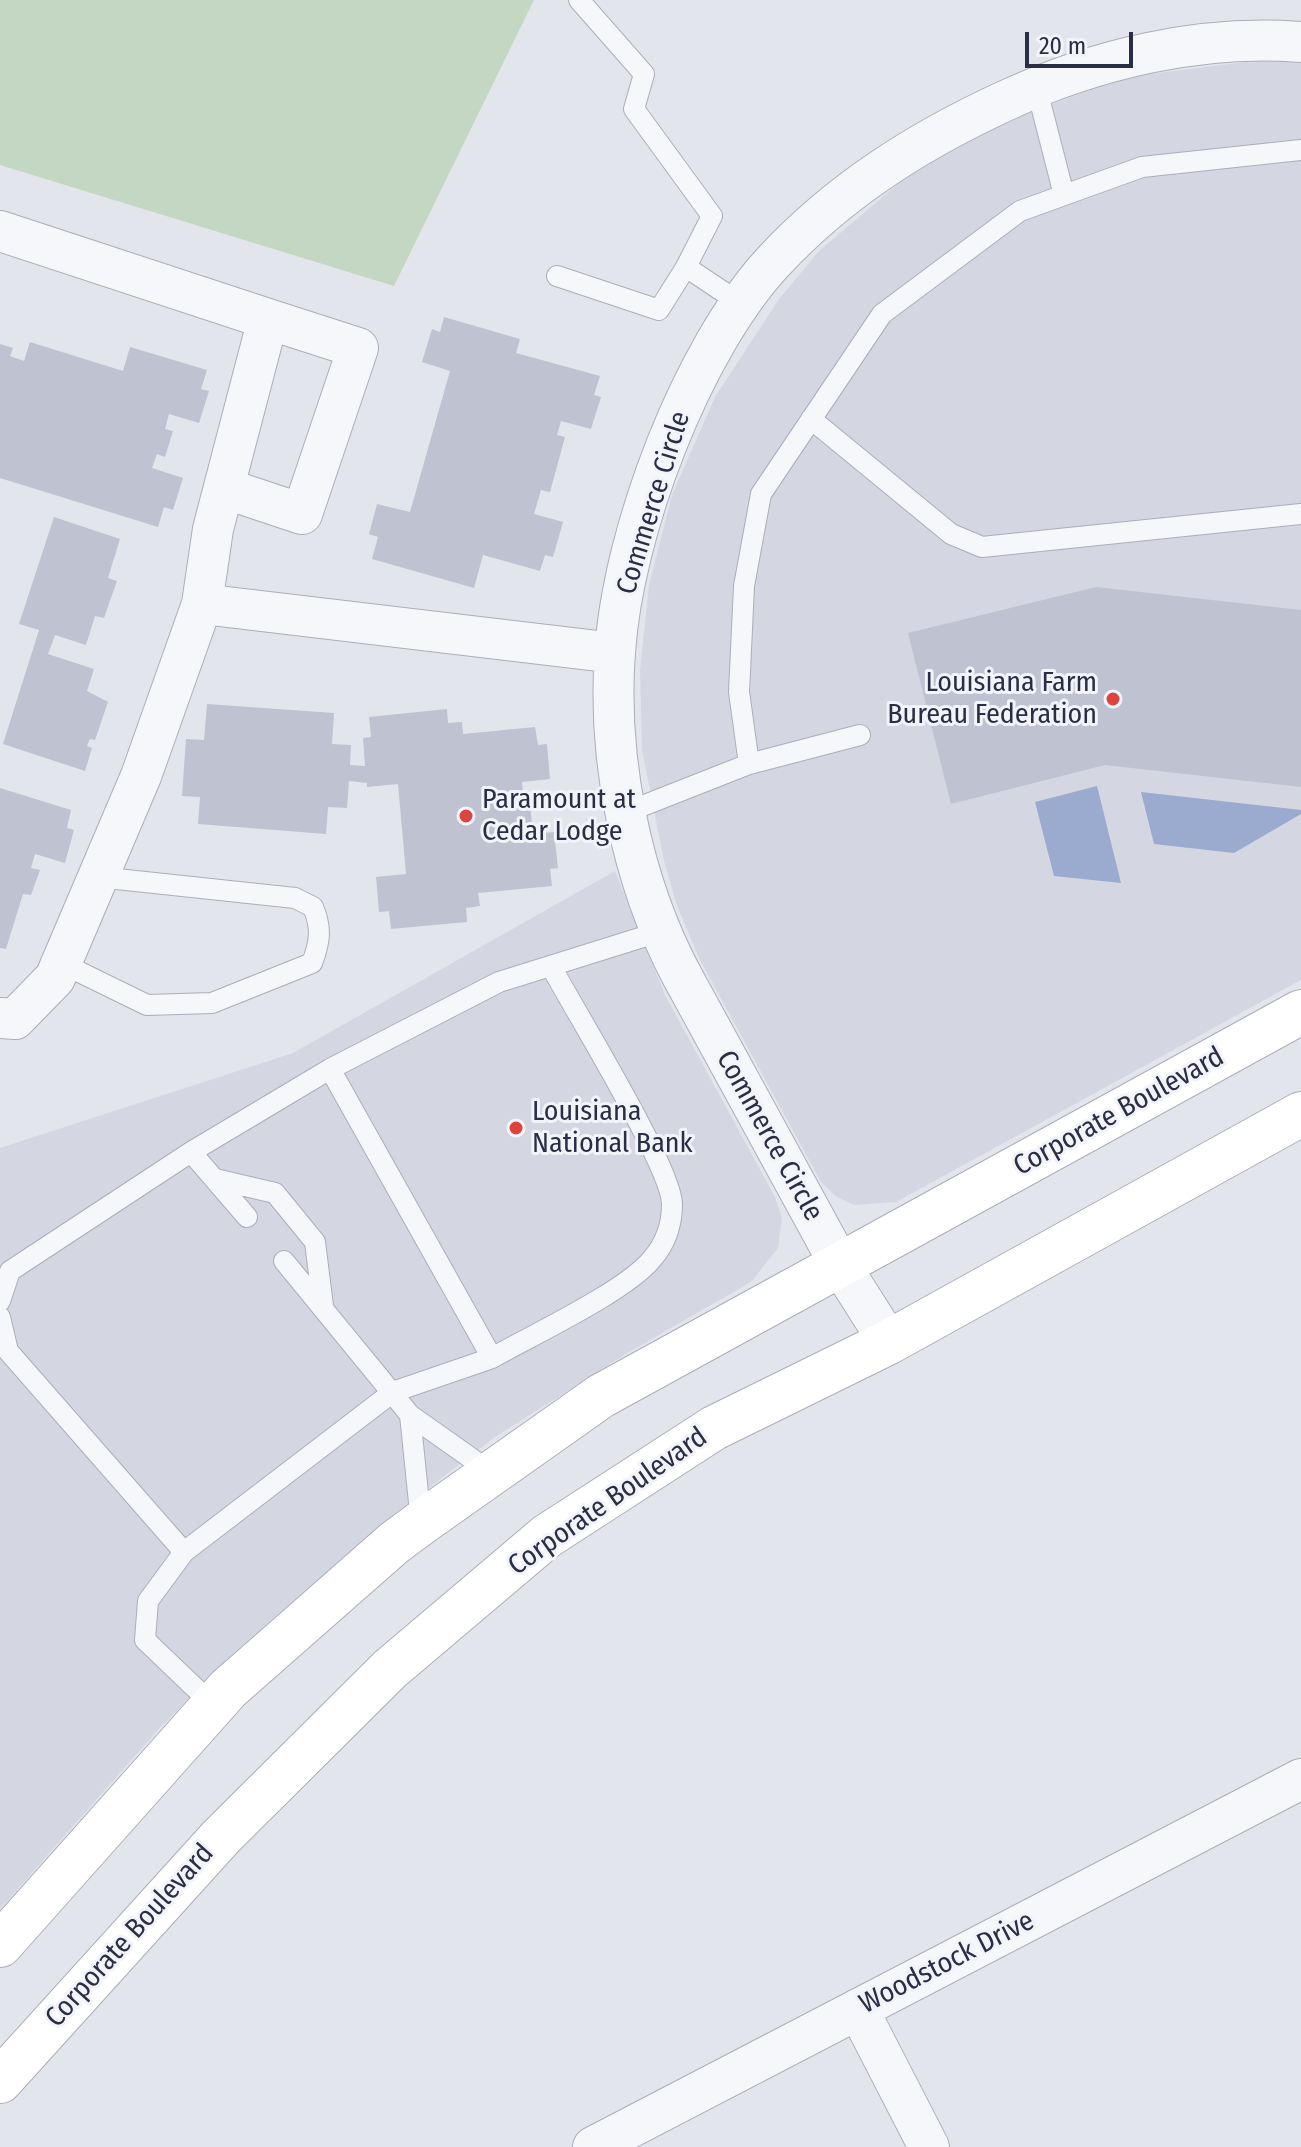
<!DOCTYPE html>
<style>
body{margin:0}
#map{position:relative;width:1301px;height:2147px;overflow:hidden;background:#e3e5ec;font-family:"Fira Sans Condensed",sans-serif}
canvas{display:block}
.scale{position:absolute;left:1025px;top:32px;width:108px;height:36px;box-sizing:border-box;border:4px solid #292e46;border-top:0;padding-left:10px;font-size:24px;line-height:28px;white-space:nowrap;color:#292e46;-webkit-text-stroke:6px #f3f4f9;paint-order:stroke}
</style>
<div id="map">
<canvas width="1301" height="2147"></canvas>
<div class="scale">20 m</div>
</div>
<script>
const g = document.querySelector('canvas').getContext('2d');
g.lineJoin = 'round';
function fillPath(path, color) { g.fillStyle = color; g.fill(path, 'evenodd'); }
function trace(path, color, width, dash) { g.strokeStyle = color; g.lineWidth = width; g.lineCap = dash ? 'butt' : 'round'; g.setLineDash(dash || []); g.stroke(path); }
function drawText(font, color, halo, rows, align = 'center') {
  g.font = font + ' "Fira Sans Condensed",sans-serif'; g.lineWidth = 6; g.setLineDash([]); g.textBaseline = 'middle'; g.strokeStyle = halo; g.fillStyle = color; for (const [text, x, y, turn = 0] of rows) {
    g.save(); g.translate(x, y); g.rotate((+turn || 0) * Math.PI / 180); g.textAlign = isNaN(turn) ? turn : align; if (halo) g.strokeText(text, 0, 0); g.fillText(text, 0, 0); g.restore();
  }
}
fillPath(new Path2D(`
 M1261,60L1301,62V980L896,1202L854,1205L837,1197L821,1182L700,960L677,906L664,861L642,750L640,670L649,585L672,495L715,397L779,299L819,251L912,172L968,137L1100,86L1150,74Z
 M615,871L665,995L775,1197L782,1218L778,1248L751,1282L624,1355L495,1437L396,1513L236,1651L157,1731L0,1909V1148L293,1053Z`), '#d4d7e2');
fillPath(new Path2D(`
 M0,0H534L394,286L0,165Z`), '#c4d7c3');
fillPath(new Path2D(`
 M1097,786L1121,883L1054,876L1035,802Z
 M1141,792L1301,810V814L1234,853L1154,844Z`), '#9baacf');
fillPath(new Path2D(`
 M444,317L520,339L516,353L600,376L594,395L601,397L591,429L561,421L557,435L565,437L550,492L541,490L534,514L563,522L553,557L545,555L540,571L483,555L474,588L372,559L378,537L369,534L377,504L410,512L450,371L422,362L432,329L440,332Z
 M30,342L123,371L130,347L207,370L201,389L209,391L199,423L169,414L165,429L173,431L165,457L157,454L152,468L183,478L173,510L164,507L158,527L0,478V344L13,348L10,356L24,361Z
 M54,517L120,539L108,578L117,581L104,618L95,616L86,645L55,635L48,654L94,669L87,691L108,702L95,740L90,739L87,746L92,748L85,771L3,744L39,630L19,624Z
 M1096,587L1301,610V787L1105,765L951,804L908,633Z
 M207,704L334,713L332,744L351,745L350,765L365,766L363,738L371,737L369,717L447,709L448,723L462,722L463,734L535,727L538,745L547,744L550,779L522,782L523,795L529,794L533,834L554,832L558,868L550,869L552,886L478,893L480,906L466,908L467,922L391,929L389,911L379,912L376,877L406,874L398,784L367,787V783L349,781L347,808L328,807L326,834L198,824L200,797L182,796L186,739L204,740Z
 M0,788L71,810L67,828L74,830L65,863L35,854L31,868L40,870L31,895L23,894L6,949L0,948Z`), '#bfc2d0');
const lane = new Path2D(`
 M579,0L644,74L634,109L712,216L686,267L740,303
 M1036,86L1064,195
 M557,276L659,310L686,267
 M811,419L951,534L982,547L1301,514
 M749,764L739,692L744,586L761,494L882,314L1020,211L1142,167L1301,150
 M627,812L749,764L860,735
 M61,963L147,1005L212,1003L312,963C320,942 322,928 313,907L295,898L98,877
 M551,966C573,1008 672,1168 672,1204C672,1225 666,1243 652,1259C625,1292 532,1335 492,1358L330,1069L499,982L659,932
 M191,1152L247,1217
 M215,1179L275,1193L315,1242L323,1306
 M284,1261L410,1415L492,1473
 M0,1301L10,1271L191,1152L330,1069
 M0,1317L8,1351L184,1552L393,1392L492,1358
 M410,1415L421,1522
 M184,1552L148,1601L145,1640L213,1705`);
const street = new Path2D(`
 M0,231L268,319L213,529L202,604
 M224,488L302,514L358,348L268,319
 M0,1018L15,1019L55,978L141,776L202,604L615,653
 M889,1342L840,1265L681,974C631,879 607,758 615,652C623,532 691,351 773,262C839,191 918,141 1005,101C1095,59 1201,34 1301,42
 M858,2009L929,2147
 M593,2147L1301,1779`);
const secondary = new Path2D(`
 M0,1945L228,1689L394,1543L421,1523L601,1396L1301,1012
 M0,2081L221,1837L390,1669L547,1536L714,1428L889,1342L1301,1114`);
trace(lane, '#abaeba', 22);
trace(street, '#abaeba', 42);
trace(secondary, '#abaeba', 46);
trace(lane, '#f6f7fa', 20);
trace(street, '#f6f7fa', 40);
trace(secondary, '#fff', 44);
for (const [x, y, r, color] of [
 [1113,699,8,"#dc443d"],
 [466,816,8,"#dc443d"],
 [516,1128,8,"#dc443d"]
]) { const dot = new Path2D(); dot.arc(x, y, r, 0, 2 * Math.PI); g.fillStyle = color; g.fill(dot); trace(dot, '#f3f4f9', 3); }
drawText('28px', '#292e46', '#f3f4f9', [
 ["Commerce Circle",654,503,-73],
 ["Corporate Boulevard",1119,1112,-29],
 ["Commerce Circle",769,1136,61],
 ["Corporate Boulevard",608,1502,-35],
 ["Corporate Boulevard",130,1936,-48],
 ["Woodstock Drive",947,1963,-27]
]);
drawText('28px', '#292e46', '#f3f4f9', [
 ["Louisiana Farm",1097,683,"right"],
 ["Bureau Federation",1097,715,"right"],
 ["Paramount at",482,800],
 ["Cedar Lodge",482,832],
 ["Louisiana",532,1112],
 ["National Bank",532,1144]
], 'left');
</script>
